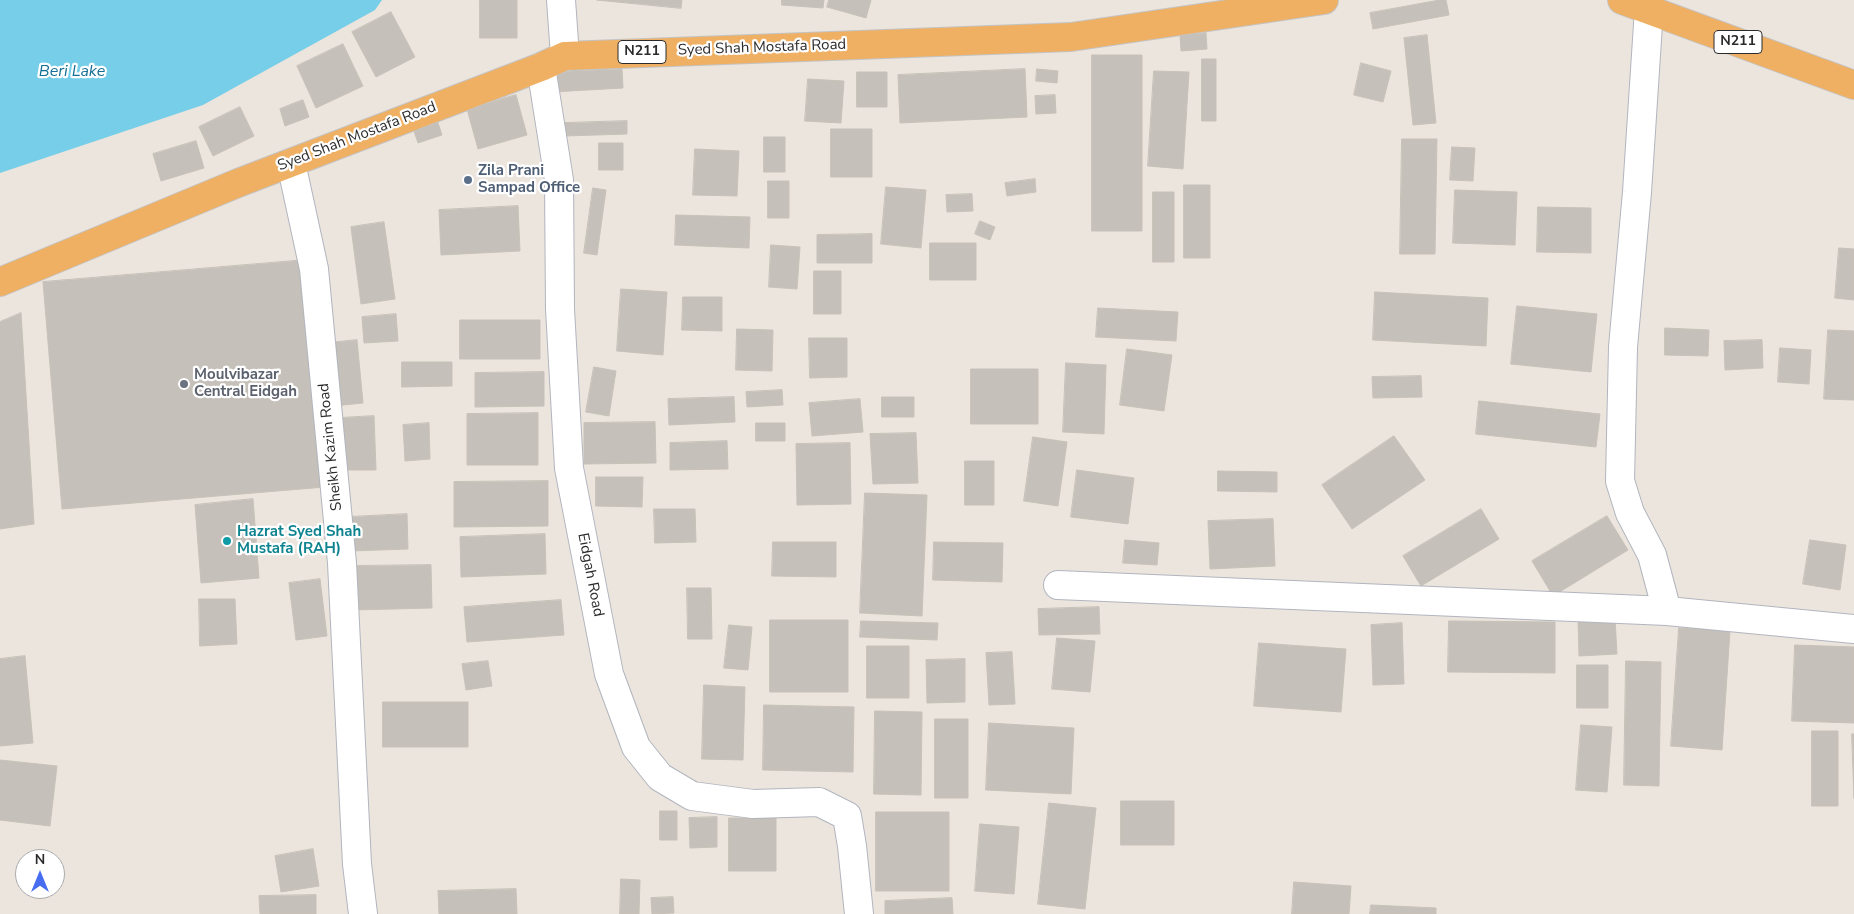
<!DOCTYPE html>
<style>
body{margin:0}
#map{position:relative;width:1854px;height:914px;overflow:hidden;background:#ece5de;font-family:"Nunito Sans",sans-serif}
canvas{display:block}
.north{position:absolute;left:15px;top:849px;width:50px;height:50px;box-sizing:border-box;background:#fff;border:1px solid #aaa;border-radius:50%;rotate:0deg;font-size:14px;font-weight:700;line-height:20px;text-align:center;color:#2b2b2b}
.north::after{content:'';display:block;margin:auto;width:18px;height:22px;background:#476df0;clip-path:polygon(50% 0,100% 100%,50% 72%,0 100%)}
</style>
<div id="map">
<canvas width="1854" height="914"></canvas>
<div class="north">N</div>
</div>
<script>
const g = document.querySelector('canvas').getContext('2d');
g.lineJoin = 'round';
function fillPath(path, color) { g.fillStyle = color; g.fill(path, 'evenodd'); }
function trace(path, color, width, dash) { g.strokeStyle = color; g.lineWidth = width; g.lineCap = dash ? 'butt' : 'round'; g.setLineDash(dash || []); g.stroke(path); }
function drawText(font, color, halo, rows, align = 'center') {
  g.font = font + ' "Nunito Sans",sans-serif'; g.lineWidth = 4.5; g.setLineDash([]); g.textBaseline = 'middle'; g.strokeStyle = halo; g.fillStyle = color; for (const [text, x, y, turn = 0] of rows) {
    g.save(); g.translate(x, y); g.rotate((+turn || 0) * Math.PI / 180); g.textAlign = isNaN(turn) ? turn : align; if (halo) g.strokeText(text, 0, 0); g.fillText(text, 0, 0); g.restore();
  }
}
fillPath(new Path2D(`
 M0,0H382L375,10L203,105L0,173Z`), '#77cee8');
const building = new Path2D(`
 M480,0H517V38H480Z
 M597,0H682L681,8Z
 M782,0H824L823,8L782,5Z
 M829,0H871L866,18L827,7Z
 M1440,0H1446L1449,15L1373,29L1370,13Z
 M391,12L415,57L376,77L352,32Z
 M1206,33L1207,49L1181,51L1180,35Z
 M1427,35L1436,123L1413,125L1404,38Z
 M343,44L363,86L316,108L297,66Z
 M1092,55H1142V231H1092Z
 M1202,59H1216V121H1202Z
 M1361,63L1391,71L1383,102L1354,95Z
 M622,69L623,88L552,92L551,72Z
 M1025,69L1027,117L900,123L898,75Z
 M1037,69L1058,71L1057,83L1036,81Z
 M1154,71L1189,72L1183,169L1148,166Z
 M857,72H887V107H857Z
 M808,79L844,81L841,123L805,121Z
 M516,95L527,135L478,149L467,109Z
 M1055,95L1056,113L1036,114L1035,96Z
 M303,100L309,117L285,126L280,109Z
 M240,107L254,136L213,156L199,127Z
 M436,117L442,135L418,143L412,125Z
 M627,121V134L565,136V123Z
 M831,129H872V177H831Z
 M764,137H785V172H764Z
 M1402,139H1437L1435,254H1400Z
 M196,141L204,168L161,181L153,154Z
 M599,143H623V170H599Z
 M1452,147L1475,148L1473,181L1450,180Z
 M695,149L739,151L737,196L693,195Z
 M1035,179L1036,192L1007,196L1005,183Z
 M768,181H789V218H768Z
 M1184,185H1210V258H1184Z
 M886,187L926,190L921,248L881,244Z
 M593,188L606,190L597,255L584,253Z
 M1455,190L1517,192L1515,245L1453,243Z
 M1153,192H1174V262H1153Z
 M972,194L973,211L947,212L946,195Z
 M518,206L520,251L441,255L439,210Z
 M1538,207L1591,208V253L1537,252Z
 M676,215L750,217L749,248L675,245Z
 M980,221L995,227L990,240L975,234Z
 M384,222L395,299L361,304L351,227Z
 M872,234V263H817V235Z
 M930,243H976V280H930Z
 M771,245L800,247L797,289L769,287Z
 M1839,248L1854,249V300L1835,298Z
 M306,260L325,487L62,509L43,282Z
 M814,271H841V314H814Z
 M621,289L667,292L663,355L617,351Z
 M1375,292L1488,298L1486,346L1373,340Z
 M683,297H722V331L682,330Z
 M1517,306L1597,314L1591,372L1511,364Z
 M1098,308L1178,312L1176,341L1096,337Z
 M21,313L34,524L0,529V322Z
 M396,314L398,341L364,343L362,317Z
 M460,320H540V359H460Z
 M1665,328L1709,330L1708,356L1665,355Z
 M737,329L773,330L772,371L736,370Z
 M1828,330L1854,331V400L1824,399Z
 M809,338H847V377L810,378Z
 M357,340L363,403L334,406L328,343Z
 M1762,340L1763,368L1725,370L1724,341Z
 M1780,348L1811,350L1809,384L1778,382Z
 M1127,349L1172,355L1164,411L1120,405Z
 M402,362H452V386L402,387Z
 M1066,363L1106,365L1104,434L1063,432Z
 M594,367L616,371L609,416L586,412Z
 M971,369H1038V424H971Z
 M544,372V406L475,407V373Z
 M1421,376L1422,397L1373,398L1372,377Z
 M782,390L783,405L747,407L746,392Z
 M734,397L735,422L669,425L668,399Z
 M882,397H914V417H882Z
 M860,399L863,432L812,436L809,403Z
 M1479,401L1600,414L1596,447L1476,434Z
 M538,413V465H467V414Z
 M374,416L376,470H342L340,418Z
 M655,422L656,463L584,464V423Z
 M429,423L430,459L405,461L403,425Z
 M756,423H785V441H756Z
 M916,433L918,483L873,484L870,434Z
 M1394,436L1425,480L1352,529L1322,485Z
 M1033,437L1067,442L1058,506L1024,501Z
 M727,441L728,469L670,470V443Z
 M850,443L851,504L797,505L796,444Z
 M965,461H994V505H965Z
 M1077,470L1134,478L1128,524L1071,517Z
 M1218,471L1277,472V492L1218,491Z
 M596,477H643L642,507L596,506Z
 M548,481V526L454,527V482Z
 M865,493L927,495L922,616L860,613Z
 M253,499L259,578L201,583L195,505Z
 M654,509H695L696,542L655,543Z
 M1481,509L1499,539L1421,586L1403,556Z
 M407,514L408,549L351,551L349,517Z
 M1607,516L1628,550L1553,596L1532,561Z
 M1273,519L1275,566L1210,569L1208,521Z
 M545,534L546,574L461,577L460,537Z
 M1125,540L1159,543L1157,565L1123,563Z
 M1810,540L1846,545L1840,590L1803,584Z
 M773,542H836V577L772,576Z
 M934,542L1003,543L1002,582L933,580Z
 M431,565L432,608L353,610L352,566Z
 M320,579L327,636L296,640L289,583Z
 M687,588H711L712,639H688Z
 M199,599H235L237,644L200,646Z
 M561,600L564,635L467,642L464,607Z
 M1099,607L1100,634L1039,635L1038,609Z
 M1615,618L1617,654L1579,656L1578,620Z
 M770,620H848V692H770Z
 M861,621L938,623L937,640L860,637Z
 M1449,621L1555,622V673L1448,672Z
 M1402,623L1404,684L1373,685L1371,625Z
 M729,625L752,627L748,670L724,668Z
 M1679,628L1730,631L1722,750L1671,746Z
 M1057,638L1095,641L1090,692L1052,689Z
 M1259,643L1346,649L1341,712L1254,706Z
 M1795,645L1854,647V723L1792,721Z
 M867,646H909V698H867Z
 M1012,652L1015,704L989,705L986,653Z
 M25,656L33,743L0,746V659Z
 M965,659V702L927,703L926,660Z
 M488,661L492,686L466,690L462,664Z
 M1626,661L1661,662L1659,786L1624,785Z
 M1577,665H1608V708H1577Z
 M704,685L745,687L743,760L702,759Z
 M383,702H468V747H383Z
 M764,705L854,707L853,772L763,770Z
 M875,711L922,712L921,795L874,794Z
 M935,719H968V798H935Z
 M989,723L1074,728L1071,794L986,790Z
 M1581,725L1612,727L1607,792L1576,790Z
 M1812,731H1838V806H1812Z
 M1852,734H1854V798Z
 M0,760L57,766L50,826L0,820Z
 M1121,801H1174V845H1121Z
 M1049,803L1096,808L1085,909L1038,904Z
 M660,811H677V840H660Z
 M876,812H949V891H876Z
 M717,817V847L690,848L689,818Z
 M729,818H776V871H729Z
 M980,824L1019,827L1014,894L975,891Z
 M313,849L319,886L281,892L275,856Z
 M621,879L640,880L639,914H620Z
 M1294,882L1351,886L1349,914H1292Z
 M516,889L517,914H439L438,891Z
 M316,895V914H260L259,896Z
 M673,897L674,913L652,914L651,898Z
 M952,898L953,914H885V901Z
 M1371,905L1436,908V914H1370Z`);
fillPath(building, '#c5c0b9');
trace(building, '#c7c1b8', 1);
const minor = new Path2D(`
 M561,0L565,56
 M1649,9L1637,192L1623,347L1620,481L1630,513L1652,555L1667,611L1854,629
 M541,67L559,180L560,309L569,468L609,674L636,747L660,777L692,796L753,804L819,802L847,816L852,846L859,914
 M291,163L314,269L342,563L357,864L363,914
 M1058,585L1667,611`);
const trunk = new Path2D(`
 M1622,0L1854,85
 M0,282L238,183L541,67L565,56L1071,37L1324,0`);
trace(minor, '#b1b5be', 30);
trace(trunk, '#c4c4c4', 30);
trace(minor, '#fff', 28);
trace(trunk, '#efb063', 28);
for (const [x, y, r, color] of [
 [468,180,5,"#5c6f8a"],
 [184,384,5,"#6b7280"],
 [227,541,5,"#0f9aa8"]
]) { const dot = new Path2D(); dot.arc(x, y, r, 0, 2 * Math.PI); g.fillStyle = color; g.fill(dot); trace(dot, '#fff', 2); }
for (const [x, y, w] of [
 [1738,42,48],
 [642,52,48]
]) { const box = new Path2D(); box.roundRect(x - w / 2, y - 11.5, w, 23, 4); g.fillStyle = '#fff'; g.fill(box); trace(box, '#2b2b2b', 1); }
drawText('bold 14px', '#2b2b2b', null, [
 ["N211",1738,42],
 ["N211",642,52]
]);
drawText('15px', '#2b2b2b', '#fff', [
 ["Syed Shah Mostafa Road",762,48,-2],
 ["Syed Shah Mostafa Road",357,137,-21],
 ["Sheikh Kazim Road",331,447,-96],
 ["Eidgah Road",590,575,79]
]);
drawText('bold 15px', '#4e5e75', '#fff', [
 ["Zila Prani",478,171],
 ["Sampad Office",478,188]
], 'left');
drawText('bold 15px', '#5b616d', '#fff', [
 ["Moulvibazar",194,375],
 ["Central Eidgah",194,392]
], 'left');
drawText('bold 15px', '#0d838f', '#fff', [
 ["Hazrat Syed Shah",237,532],
 ["Mustafa (RAH)",237,549]
], 'left');
drawText('italic 16px', '#156e95', '#fff', [
 ["Beri Lake",72,72]
]);
</script>
